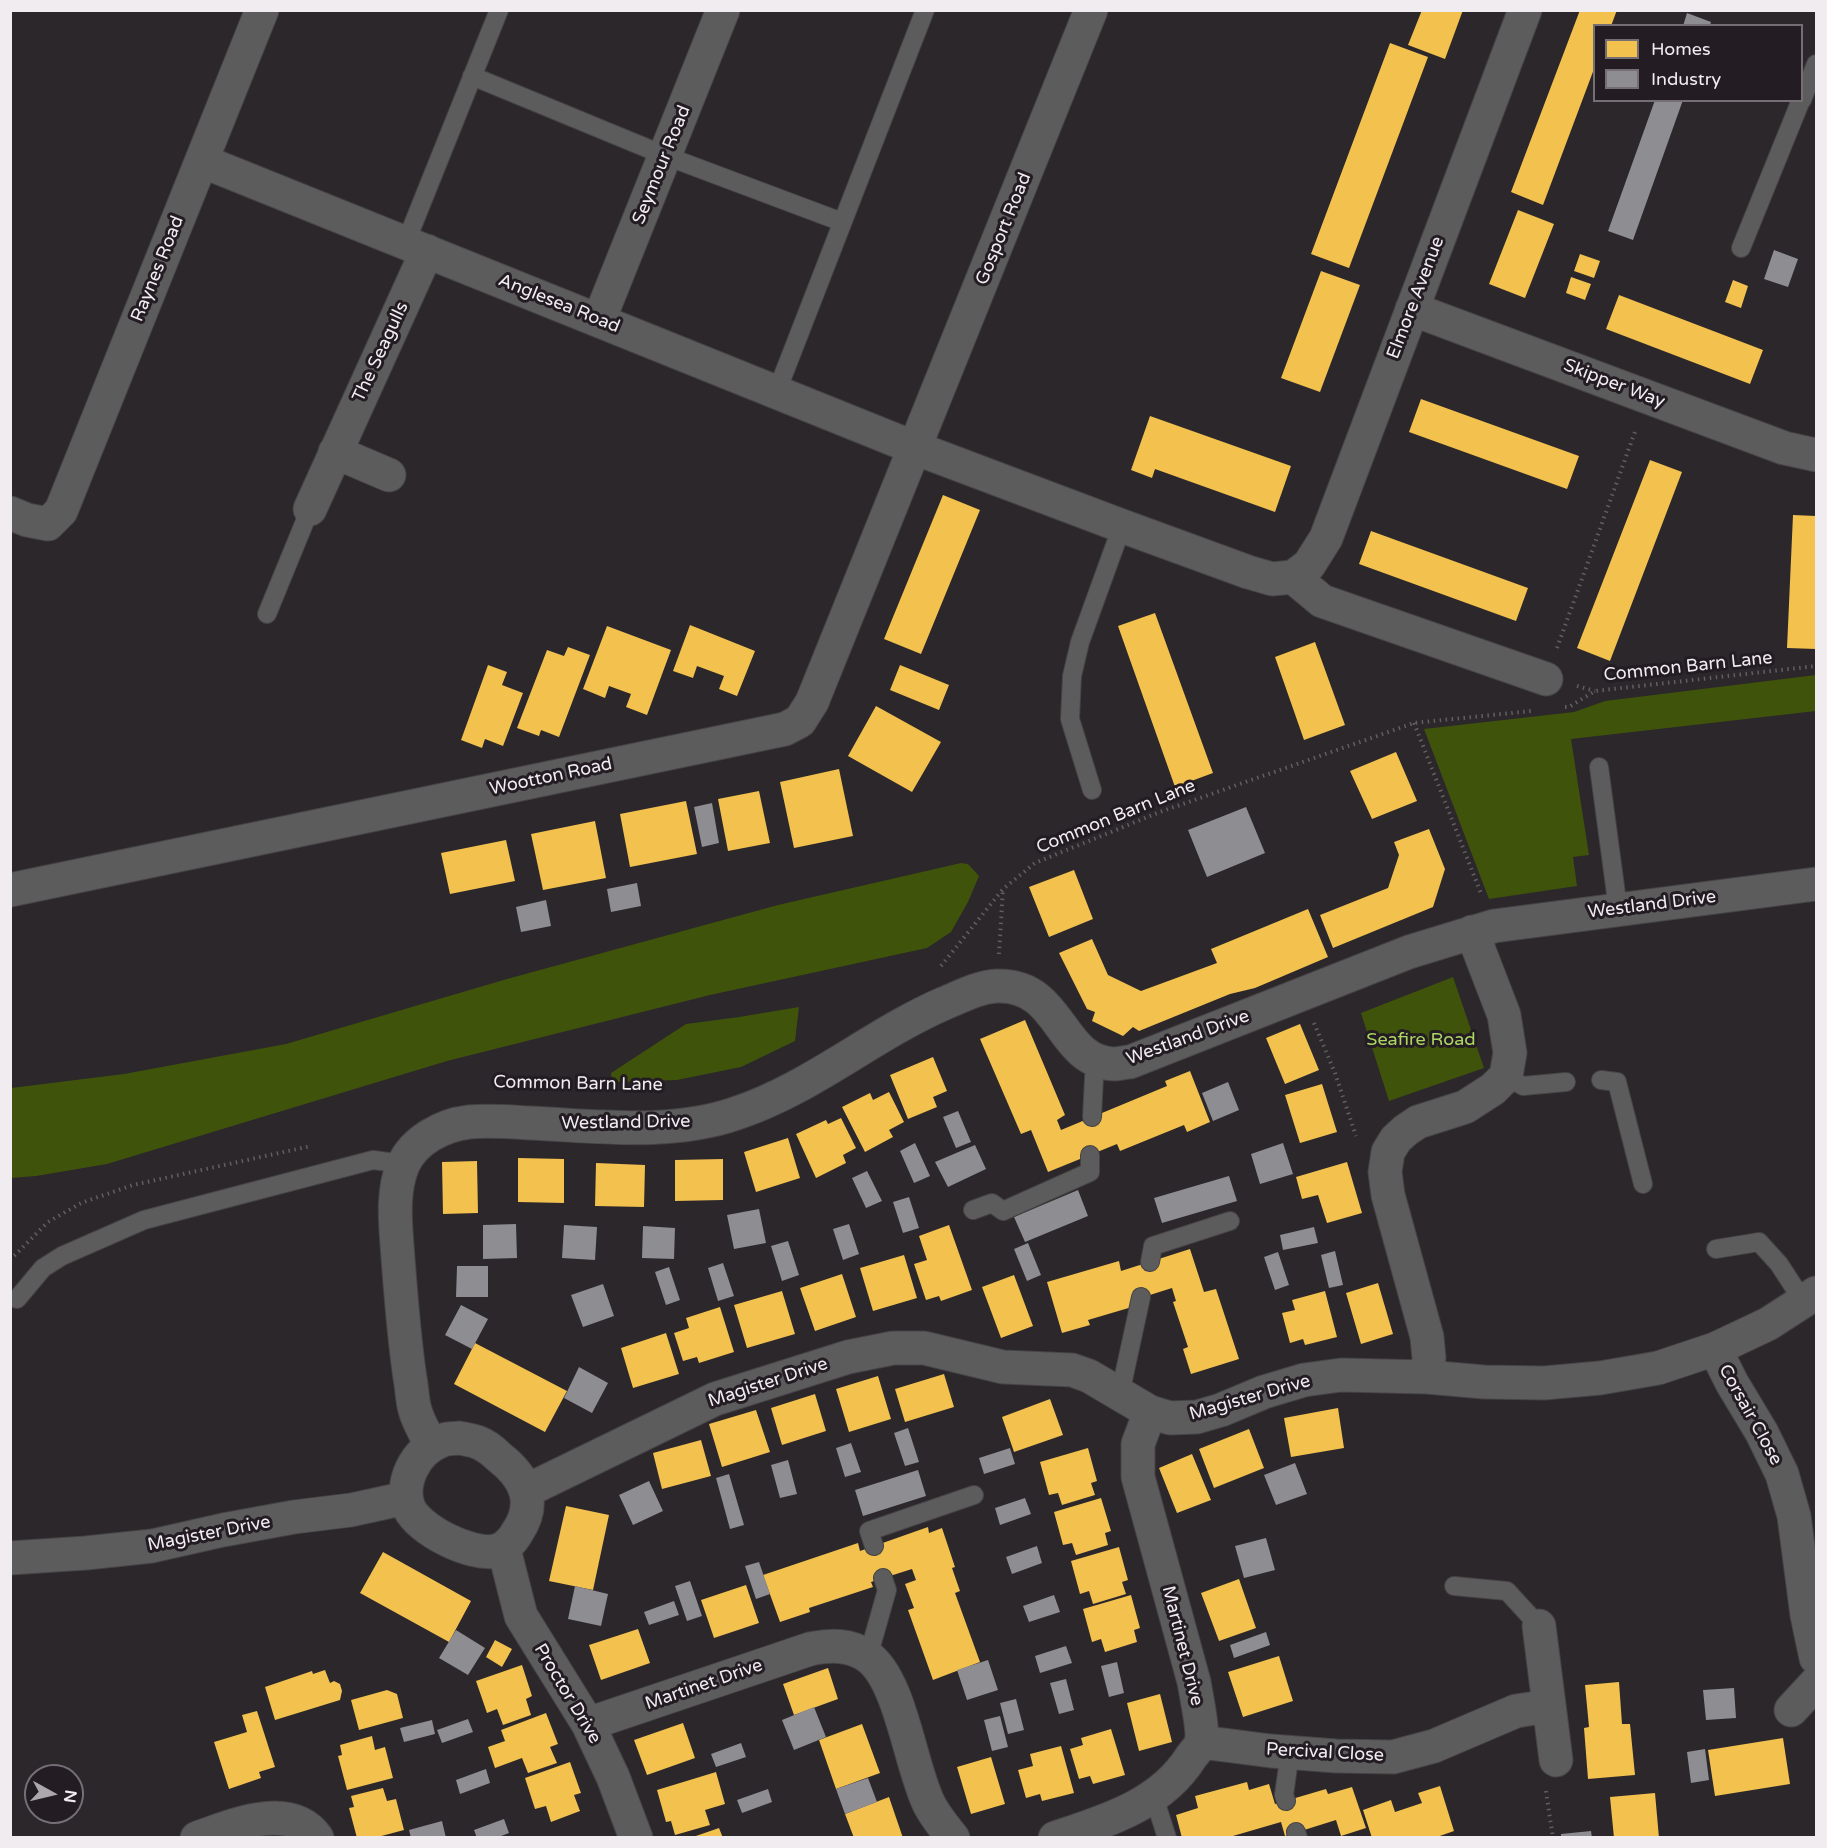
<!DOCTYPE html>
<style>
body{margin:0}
#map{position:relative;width:1827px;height:1848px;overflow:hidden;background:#2b272b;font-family:"Varela Round",sans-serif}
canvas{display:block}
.frame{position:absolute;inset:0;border:12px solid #f1ecf0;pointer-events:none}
.legend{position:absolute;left:1593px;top:24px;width:210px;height:78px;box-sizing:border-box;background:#231c23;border:2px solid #756f75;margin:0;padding:8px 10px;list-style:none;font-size:18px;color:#f1ecf0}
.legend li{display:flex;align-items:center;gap:12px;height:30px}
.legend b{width:30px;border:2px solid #756f75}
.north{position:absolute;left:24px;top:1764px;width:60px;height:60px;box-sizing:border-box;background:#231c23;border:2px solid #756f75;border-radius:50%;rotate:98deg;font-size:16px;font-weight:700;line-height:24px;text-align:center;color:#f1ecf0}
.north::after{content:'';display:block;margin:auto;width:21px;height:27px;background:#aca7ab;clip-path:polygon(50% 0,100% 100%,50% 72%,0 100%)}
</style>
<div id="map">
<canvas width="1827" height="1848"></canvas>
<div class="frame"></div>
<ul class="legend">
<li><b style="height:16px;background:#f2c14e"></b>Homes</li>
<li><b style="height:16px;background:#8d8d92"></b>Industry</li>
</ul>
<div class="north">N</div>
</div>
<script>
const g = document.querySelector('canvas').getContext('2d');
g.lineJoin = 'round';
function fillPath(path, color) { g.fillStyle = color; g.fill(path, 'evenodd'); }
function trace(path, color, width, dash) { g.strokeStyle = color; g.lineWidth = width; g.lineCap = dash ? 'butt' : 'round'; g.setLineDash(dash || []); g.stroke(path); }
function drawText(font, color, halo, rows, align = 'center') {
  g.font = font + ' "Varela Round",sans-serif'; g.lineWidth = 6; g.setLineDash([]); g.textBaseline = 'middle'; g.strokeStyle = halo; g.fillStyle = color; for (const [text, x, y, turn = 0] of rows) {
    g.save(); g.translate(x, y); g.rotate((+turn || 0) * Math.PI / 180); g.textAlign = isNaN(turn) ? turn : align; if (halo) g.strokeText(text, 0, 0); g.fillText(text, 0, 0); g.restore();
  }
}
fillPath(new Path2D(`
 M1816,675V711L1571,739L1589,855L1573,857L1577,886L1489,899L1424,729L1574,712L1605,701Z
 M961,863L968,864L979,876L968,902L951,932L927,948L710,995L447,1061L107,1164L36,1176L11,1178V1088L124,1074L286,1044L507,979L778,905Z
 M1453,977L1484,1068L1389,1101L1361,1013Z
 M799,1007L795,1041L741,1067L677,1080L612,1082L611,1073L686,1024L739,1017Z`), '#3f530b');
fillPath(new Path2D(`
 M1422,10H1463L1445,59L1408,45Z
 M1580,10H1617L1611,26H1594V69L1543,205L1511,192Z
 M1390,43L1428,57L1349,268L1311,254Z
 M1518,210L1554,224L1525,298L1489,284Z
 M1580,254L1600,261L1594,278L1574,271Z
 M1321,271L1360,285L1320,392L1281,378Z
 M1571,277L1591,284L1585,300L1566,293Z
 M1733,280L1748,286L1741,308L1725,302Z
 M1619,295L1763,350L1750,384L1606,329Z
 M1421,399L1579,456L1567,489L1409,432Z
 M1150,416L1291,466L1275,512L1155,469L1152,478L1131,470Z
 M1650,460L1682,472L1610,661L1577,648Z
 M943,495L980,510L921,654L884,639Z
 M1793,515L1816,516V649L1787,648Z
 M1371,531L1528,588L1516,621L1359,564Z
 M1155,613L1213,773L1175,787L1118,626Z
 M690,625L755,651L737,696L719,689L724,676L697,666L693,678L673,671Z
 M607,626L671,650L647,715L626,707L631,694L609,686L605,698L583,689Z
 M1315,642L1345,725L1304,740L1275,657Z
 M568,647L590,655L559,737L541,730L539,736L517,728L547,650L564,656Z
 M488,665L507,672L502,685L523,693L503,746L485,739L482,748L461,740Z
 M900,665L949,685L939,710L890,690Z
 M876,706L941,742L912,792L848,756Z
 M1396,752L1417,801L1372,819L1350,771Z
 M839,769L853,836L794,848L780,782Z
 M759,791L770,843L728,851L718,799Z
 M686,801L697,854L630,867L620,814Z
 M595,821L606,878L543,890L531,834Z
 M1429,829L1445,869L1433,907L1333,948L1320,915L1388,888L1399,855L1394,842Z
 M506,840L515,881L450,894L441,853Z
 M1074,870L1093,919L1049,937L1029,887Z
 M1308,909L1328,957L1255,988L1230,994L1139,1031L1133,1027L1123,1036L1092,1021L1095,1012L1087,1009L1059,953L1092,939L1108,975L1141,991L1217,963L1211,949Z
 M1025,1020L1065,1115L1057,1120L1061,1130L1167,1086L1165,1081L1190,1071L1210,1122L1187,1132L1184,1125L1120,1151L1117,1144L1048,1172L1031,1130L1021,1134L980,1039Z
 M1300,1024L1319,1070L1285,1084L1266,1038Z
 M933,1057L947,1091L933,1097L937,1107L908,1119L890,1075Z
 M1322,1084L1337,1132L1300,1143L1285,1095Z
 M889,1092L904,1122L889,1130L893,1137L865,1152L842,1107L870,1093L873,1100Z
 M841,1118L856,1148L843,1155L846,1163L816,1178L796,1134L826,1120L828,1124Z
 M788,1138L800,1178L756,1192L744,1152Z
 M518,1158L564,1159V1203L518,1202Z
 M723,1159V1200L675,1201V1160Z
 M477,1161L478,1213L443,1214L442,1162Z
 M1347,1162L1362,1213L1327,1223L1318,1195L1302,1199L1296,1177Z
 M596,1163L645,1165L644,1207L595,1206Z
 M949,1225L972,1290L941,1301L939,1296L926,1300L914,1264L927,1260L919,1236Z
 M1190,1249L1204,1292L1216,1289L1239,1359L1191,1374L1183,1349L1188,1347L1173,1302L1176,1301L1172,1288L1131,1301L1132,1307L1088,1320L1090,1325L1062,1333L1047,1282L1119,1261L1121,1271Z
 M904,1255L917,1298L873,1311L860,1268Z
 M842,1274L856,1317L815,1331L800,1288Z
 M1014,1275L1033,1326L1001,1338L982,1287Z
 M1378,1283L1393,1334L1361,1344L1346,1293Z
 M782,1291L795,1334L747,1348L734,1305Z
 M1325,1291L1337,1337L1305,1345L1303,1339L1290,1343L1282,1313L1295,1310L1292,1300Z
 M720,1307L734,1352L699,1363L697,1357L683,1361L674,1333L689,1328L686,1318Z
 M666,1333L679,1374L633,1388L621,1348Z
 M475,1343L567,1391L545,1432L454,1384Z
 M944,1374L954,1407L905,1422L895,1389Z
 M878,1376L891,1419L849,1432L836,1389Z
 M815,1394L826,1431L782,1445L771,1408Z
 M1050,1399L1063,1435L1014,1452L1002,1417Z
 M1338,1408L1344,1448L1291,1457L1284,1418Z
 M756,1410L770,1452L722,1467L709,1424Z
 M1249,1429L1264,1468L1214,1488L1199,1449Z
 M701,1440L711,1476L662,1489L653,1453Z
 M1088,1448L1097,1481L1091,1483L1095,1495L1062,1505L1058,1493L1049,1495L1040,1462Z
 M1192,1454L1211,1500L1177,1513L1159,1468Z
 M1101,1498L1111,1531L1105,1533L1108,1545L1076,1555L1072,1543L1063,1545L1054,1512Z
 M566,1506L609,1515L593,1590L549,1581Z
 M928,1527L929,1533L942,1528L955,1567L952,1568L960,1591L955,1593L980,1662L933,1680L908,1610L914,1608L905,1584L916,1580L912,1569L871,1582L873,1587L809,1608L810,1612L780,1622L763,1575L858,1543L860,1551Z
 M1119,1547L1128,1580L1122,1582L1126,1594L1093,1604L1089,1591L1080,1594L1071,1561Z
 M383,1552L471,1601L449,1642L360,1593Z
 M1239,1579L1256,1628L1219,1641L1201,1593Z
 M746,1585L759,1623L714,1638L701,1600Z
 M1131,1595L1140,1628L1134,1630L1137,1642L1105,1652L1101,1639L1092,1642L1083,1609Z
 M638,1629L650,1663L601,1680L589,1645Z
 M495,1640L512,1649L502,1667L486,1657Z
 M1279,1656L1293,1701L1243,1717L1228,1672Z
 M522,1665L532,1696L526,1699L531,1715L503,1725L497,1709L487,1713L476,1681Z
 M828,1668L838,1699L794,1715L783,1684Z
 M325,1670L330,1683L334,1681L340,1684L342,1691L340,1700L275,1720L265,1687L312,1671L313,1674Z
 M1619,1682L1622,1724H1630L1635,1775L1588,1779L1584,1728L1589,1727L1585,1685Z
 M387,1690L397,1694L403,1718L359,1730L351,1700Z
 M1160,1694L1172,1742L1139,1751L1127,1703Z
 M257,1711L275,1767L259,1772L261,1778L229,1789L214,1742L247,1732L242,1715Z
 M546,1713L558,1744L550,1747L557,1763L528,1773L522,1758L495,1768L488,1747L505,1741L501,1730Z
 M683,1723L695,1758L647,1775L634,1740Z
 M862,1724L880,1773L836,1789L819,1740Z
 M1111,1729L1125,1775L1093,1784L1090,1776L1079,1779L1070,1749L1083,1745L1081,1738Z
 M372,1736L375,1750L385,1747L393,1778L347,1790L338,1756L342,1755L340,1745Z
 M1783,1738L1790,1784L1715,1796L1708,1750Z
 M1061,1746L1074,1793L1042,1801L1040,1794L1026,1798L1018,1770L1033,1766L1030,1754Z
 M991,1757L1005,1804L971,1814L957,1767Z
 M570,1762L581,1793L574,1795L580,1811L551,1822L546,1806L535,1809L525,1778Z
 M716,1772L725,1804L705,1810L710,1825L675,1835L671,1821L666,1822L657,1790Z
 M1247,1782L1249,1790L1269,1784L1275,1804L1326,1789L1328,1794L1352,1787L1366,1828L1341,1836L1336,1820L1285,1836L1281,1822L1226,1838H1182L1176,1815L1198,1808L1195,1796Z
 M1440,1786L1454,1831L1434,1838H1372L1363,1810L1391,1800L1395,1812L1422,1803L1418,1793Z
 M383,1788L387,1801L396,1799L404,1830L374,1838H357L349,1808L354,1807L351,1796Z
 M1655,1793L1659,1838H1614L1610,1797Z
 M889,1797L903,1838H854L845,1814Z
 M719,1828L723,1838H693V1837Z`), '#f2c14e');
fillPath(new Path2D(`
 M1687,13L1711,22L1710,26H1683Z
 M1655,100H1683L1633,240L1608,231Z
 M1774,250L1798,259L1788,287L1764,279Z
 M712,803L719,843L702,847L694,807Z
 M1246,807L1265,853L1207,877L1188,830Z
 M637,883L641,906L611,912L607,889Z
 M546,900L551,926L521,932L516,907Z
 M1228,1082L1239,1110L1213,1121L1202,1093Z
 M958,1111L971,1142L956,1148L943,1117Z
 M915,1143L930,1176L914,1183L900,1151Z
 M1283,1143L1293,1174L1260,1184L1251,1154Z
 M975,1145L986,1169L948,1187L935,1162Z
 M867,1171L882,1201L866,1208L852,1178Z
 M1229,1176L1237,1201L1162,1223L1154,1198Z
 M1078,1190L1088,1216L1025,1242L1014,1217Z
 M909,1197L919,1228L903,1233L893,1202Z
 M759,1209L766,1243L734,1249L727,1215Z
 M516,1224L517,1258L483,1259V1225Z
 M849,1224L859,1254L843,1260L833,1229Z
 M564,1225L597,1227L595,1260L562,1258Z
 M643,1226L675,1228L674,1259L642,1258Z
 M1314,1227L1318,1243L1283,1250L1280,1235Z
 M788,1241L799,1275L782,1281L771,1246Z
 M1028,1243L1041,1275L1027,1281L1014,1249Z
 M1335,1251L1343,1285L1329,1288L1321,1255Z
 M1278,1252L1289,1285L1275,1290L1264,1257Z
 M723,1263L734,1296L718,1301L708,1268Z
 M457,1266H488V1297H456Z
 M669,1267L680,1300L666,1305L655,1272Z
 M603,1284L614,1316L583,1327L571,1295Z
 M461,1305L488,1319L472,1349L445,1335Z
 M579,1367L608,1383L592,1413L564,1398Z
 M908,1428L919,1462L905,1466L894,1433Z
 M851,1443L861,1472L845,1477L836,1448Z
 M1010,1448L1015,1464L984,1474L979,1458Z
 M788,1460L797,1494L780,1498L771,1465Z
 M1295,1463L1307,1494L1276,1505L1264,1475Z
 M918,1470L926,1496L863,1516L855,1490Z
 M729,1474L744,1525L730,1529L716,1478Z
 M649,1481L663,1511L633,1525L619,1495Z
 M1025,1498L1031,1514L1000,1525L995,1508Z
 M1266,1538L1275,1570L1244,1578L1235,1546Z
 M1037,1546L1042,1563L1012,1574L1006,1557Z
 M759,1562L770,1594L756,1599L745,1566Z
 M690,1581L702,1616L687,1621L675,1586Z
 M575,1586L608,1594L601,1626L568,1619Z
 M1054,1595L1060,1612L1029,1622L1023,1606Z
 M674,1601L679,1615L649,1625L644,1612Z
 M456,1630L485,1648L468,1675L439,1658Z
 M1266,1632L1270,1645L1234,1658L1230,1645Z
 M1066,1646L1072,1663L1040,1673L1035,1656Z
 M988,1660L998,1690L967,1700L957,1670Z
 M1117,1662L1124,1693L1109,1697L1101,1666Z
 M1066,1679L1074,1710L1059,1714L1050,1683Z
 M1734,1688L1736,1718L1706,1720L1703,1690Z
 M1016,1699L1024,1730L1008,1734L1000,1703Z
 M814,1707L826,1737L794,1750L782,1720Z
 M1000,1716L1008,1747L992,1751L984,1720Z
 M468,1719L473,1732L442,1743L437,1730Z
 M432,1720L435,1734L404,1742L400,1728Z
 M741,1743L746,1757L716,1767L711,1754Z
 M1705,1749L1709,1780L1691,1783L1687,1752Z
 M486,1769L490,1783L460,1794L456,1780Z
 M868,1778L877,1802L845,1814L836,1789Z
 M768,1789L772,1802L742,1813L737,1800Z
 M504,1819L509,1833L496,1838H477L474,1830Z
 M442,1821L446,1838H411L409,1830Z
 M1591,1831L1592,1838H1561V1834Z`), '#8d8d92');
const service = new Path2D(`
 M472,76L666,156L842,222
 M1802,100L1816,64
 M406,242L499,10
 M1741,248L1801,100
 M777,391L925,10
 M267,614L310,509
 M1599,767L1618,909
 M1092,790L1070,719L1072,676L1080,642L1122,526
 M1506,1076L1523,1086L1566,1082
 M1601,1080L1617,1082L1643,1184
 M1092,1117L1095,1059
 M973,1210L992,1203L1003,1211L1090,1172V1155
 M1716,1249L1759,1242L1779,1264L1803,1301
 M1150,1262L1153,1246L1230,1221
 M17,1299L43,1268L62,1256L144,1220L373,1160L404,1164
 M1120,1394L1141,1297
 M874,1546L869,1531L974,1495
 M1454,1586L1507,1591L1539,1626
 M868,1657L887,1590L883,1578
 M1154,1797L1167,1838
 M1286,1801L1284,1795L1290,1752
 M1296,1832L1298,1838`);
const minor = new Path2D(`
 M202,161L915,448L1122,526L1248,572L1272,579L1293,577L1309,565L1326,538L1525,10
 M1412,309L1784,448L1816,455
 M599,320L723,10
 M335,452L389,475
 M310,509L427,251
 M10,513L27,520L48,524L61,511L262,10
 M1293,577L1322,601L1546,679
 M10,890L785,729L800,721L812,702L1091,10
 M1715,1349L1732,1383L1762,1433L1782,1474L1794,1516L1807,1615L1816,1658
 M1427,1377L1429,1358L1427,1337L1388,1195L1385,1172L1388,1152L1396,1139L1406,1130L1418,1122L1465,1107L1493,1089L1506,1076L1510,1053L1504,1015L1472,932
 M459,1438C465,1439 471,1440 477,1442C485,1445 493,1451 499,1457C525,1477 537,1502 518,1531C513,1540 505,1549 495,1551C471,1556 419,1530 409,1508C399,1483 416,1450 441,1441C446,1438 453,1439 459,1438Z
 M431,1445C426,1434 418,1422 415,1410C412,1400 412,1388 410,1378C404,1338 401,1298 398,1258C396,1228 391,1194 403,1165C414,1140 443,1125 469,1122C489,1120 510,1122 530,1123C597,1126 672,1136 737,1113C812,1088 873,1034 945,1003C962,996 978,987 997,986C1063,984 1058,1062 1114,1064C1119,1064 1125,1062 1130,1062L1409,952L1494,926L1816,884
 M526,1491L715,1399L848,1357L893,1348H924L1003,1367L1072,1370L1089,1376L1150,1412L1170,1418L1197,1417L1221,1410L1264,1392L1304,1380L1341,1375L1427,1377L1484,1382L1544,1383L1600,1378L1658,1368L1715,1349L1768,1324L1816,1293
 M504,1549L521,1616L588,1724L613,1777L636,1838
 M10,1558L86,1553L152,1546L223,1530L294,1517L351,1510L406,1498
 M1539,1626L1556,1760
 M1791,1710L1816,1683
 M588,1724L810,1649C830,1645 849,1644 867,1656C901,1679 910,1766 929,1804C935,1816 944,1827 953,1838
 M1201,1742L1271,1751L1336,1756L1393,1757L1434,1746L1516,1711L1549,1706
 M197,1838C232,1826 290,1800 317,1838
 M1055,1838C1106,1821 1161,1805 1191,1757C1194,1753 1200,1747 1201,1742C1204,1732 1196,1694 1194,1682L1138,1477V1444L1150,1412`);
trace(service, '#464346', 20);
trace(minor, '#464346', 35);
trace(new Path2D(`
 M1557,648L1636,429
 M1577,686L1595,691
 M1565,707H1569L1595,691L1816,666
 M1414,723L1482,896
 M999,954L1003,889
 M941,966L1003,889L1035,863L1160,812L1414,723L1531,711
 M1314,1023L1335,1073L1356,1136
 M10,1260L48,1222L81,1203L133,1185L311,1146
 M1546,1791L1553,1838`), '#625f61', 4, [1.5, 4.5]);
trace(service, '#5d5c5c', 18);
trace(minor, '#5d5c5c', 33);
drawText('18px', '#f1ecf0', '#231c23', [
 ["Seymour Road",662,165,-68],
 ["Gosport Road",1004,229,-68],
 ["Raynes Road",158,269,-68],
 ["Elmore Avenue",1416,298,-69],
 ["Anglesea Road",559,304,22],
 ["The Seagulls",381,352,-65],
 ["Skipper Way",1614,384,21],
 ["Common Barn Lane",1688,667,-6],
 ["Wootton Road",551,777,-12],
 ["Common Barn Lane",1116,817,-22],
 ["Westland Drive",1652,905,-7],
 ["Westland Drive",1188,1038,-20],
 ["Common Barn Lane",578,1084,1],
 ["Westland Drive",626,1123,-1],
 ["Magister Drive",768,1383,-18],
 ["Magister Drive",1250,1398,-16],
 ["Corsair Close",1750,1415,61],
 ["Magister Drive",209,1534,-11],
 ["Martinet Drive",1182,1646,76],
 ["Martinet Drive",704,1685,-19],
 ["Proctor Drive",567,1694,59],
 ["Percival Close",1325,1753,3]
]);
drawText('18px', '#add762', '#231c23', [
 ["Seafire Road",1421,1040]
]);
</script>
